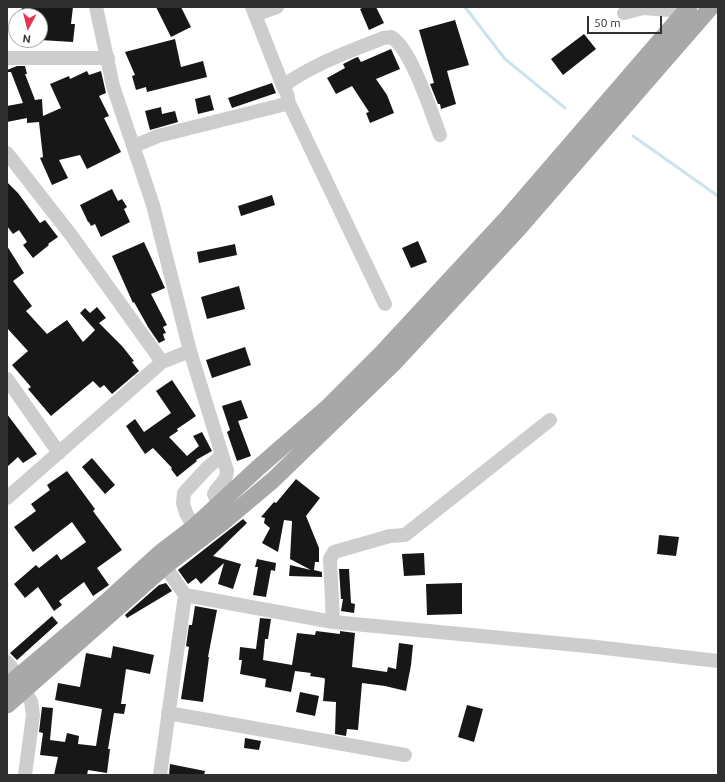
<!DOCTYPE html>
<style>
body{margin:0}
#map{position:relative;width:725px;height:782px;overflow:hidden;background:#fff;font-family:Ubuntu,sans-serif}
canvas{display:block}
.frame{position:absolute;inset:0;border:8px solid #303030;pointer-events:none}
.north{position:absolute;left:8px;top:8px;width:40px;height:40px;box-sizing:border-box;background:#fff;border:1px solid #acacac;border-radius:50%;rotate:187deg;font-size:11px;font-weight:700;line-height:16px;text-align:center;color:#303030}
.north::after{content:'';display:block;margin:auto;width:14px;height:18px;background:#e43555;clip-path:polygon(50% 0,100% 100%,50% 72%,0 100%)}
.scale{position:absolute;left:587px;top:16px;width:75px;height:18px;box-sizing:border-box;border:2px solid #303030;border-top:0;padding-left:5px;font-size:12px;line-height:14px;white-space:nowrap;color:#303030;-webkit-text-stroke:3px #fff;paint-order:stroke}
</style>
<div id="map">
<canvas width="725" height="782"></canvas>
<div class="frame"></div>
<div class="north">N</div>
<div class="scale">50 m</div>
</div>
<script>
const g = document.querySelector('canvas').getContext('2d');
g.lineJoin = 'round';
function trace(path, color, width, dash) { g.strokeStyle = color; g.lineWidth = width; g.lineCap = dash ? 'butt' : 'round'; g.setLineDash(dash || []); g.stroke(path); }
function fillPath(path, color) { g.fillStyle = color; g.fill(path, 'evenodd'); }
trace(new Path2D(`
 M465,7L505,59L565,108
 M633,136L718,196`), '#cbe3ec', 3);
fillPath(new Path2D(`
 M22,7H73L71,24H75L73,42L40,40V16H21Z
 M156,7H181L191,27L171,37Z
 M364,7H376L384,23L369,30L360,9Z
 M455,20L469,65L447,71L456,104L441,109L440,104H438L430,84L434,83L419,30Z
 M584,34L596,49L563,75L551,59Z
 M175,39L181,67L203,61L207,77L147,92L146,87L136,90L132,76L135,75L125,52Z
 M391,49L400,69L376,79L387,95L394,113L370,123L366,113L369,112L352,86L336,94L327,78L345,68L343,64L355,58L358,57L361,62Z
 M17,66H25L27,74H25L35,100L42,99L43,116L61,108L50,84L69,76L70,79L87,71L89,75L101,71L106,93L99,96L109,116L104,118L121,152L87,169L80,155L59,160L68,178L52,185L40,158L43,157L39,122L27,123V118L7,122V106L23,103L11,72H7V70Z
 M272,83L276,93L232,108L228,98Z
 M210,95L214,110L198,114L195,99Z
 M161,107L162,114L175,111L178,122L150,130L145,111Z
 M7,182L18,193L40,223L45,220L58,237L48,244L49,245L33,258L23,245L27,242L19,230L13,234L7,226Z
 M112,189L118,201L122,199L127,207L124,209L130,222L101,237L95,224L91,226L89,222H88L80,205Z
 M272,195L275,205L241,216L238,206Z
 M418,241L427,262L411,268L402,248Z
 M144,242L165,288L151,294L167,325L163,327L166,333L163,334L165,340L159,343L148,327L134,302L133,303L112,256Z
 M235,244L237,255L199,263L197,252Z
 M7,246L24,273L13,281L32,306L26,311L47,334L67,320L83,342L95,330L80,313L85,308L90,313L97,307L106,318L99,323L122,346L134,361L132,362L139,371L112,394L104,385L100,388L93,381L51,416L28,389L31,387L12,365L28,351L7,328Z
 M239,286L245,309L207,319L201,297Z
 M245,347L251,365L212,378L206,360Z
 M172,380L196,416L177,429L178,431L169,437L187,456L199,446L193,436L202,432L212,451L196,460L197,461L177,477L171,469L172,468L153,448L145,454L126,426L135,419L144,432L171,413L156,391Z
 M241,400L248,418L238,421L251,456L237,461L227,432L230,430L222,406Z
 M7,414L37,454L23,463L18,457L7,467Z
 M92,458L115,485L105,494L82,467Z
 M67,471L95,509L93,511L122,550L97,568L109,585L93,596L84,582L59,601L62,605L54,611L38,587L25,598L14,584L36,565L39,568L57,554L61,560L86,542L72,522L33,552L14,527L36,511L31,504L50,490L47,485Z
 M296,479L320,498L306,516L319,548V562H315L314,570L322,572V577L289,576L290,565L311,570L290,559L292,521L284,520L278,552L262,543L270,528L264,523L265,518L261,517L274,502L276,503Z
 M243,519L247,523L213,556L241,564L233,589L218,584L224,563L201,584L196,578L188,584L178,570Z
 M659,535L679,537L676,556L657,554Z
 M424,553L425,575L404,576L402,554Z
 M257,559L276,563L275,571L271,570L266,597L253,595L258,567H255Z
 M339,569H349L351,603L355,604L354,613L341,611L343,599H341Z
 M166,583L172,591L127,618L125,615L159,585Z
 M462,583V614L427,615L426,584Z
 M195,606L217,610L208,657H209L203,702L181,699L189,647L186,646L189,625H192Z
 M52,616L58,623L17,660L10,653Z
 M260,618L271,619L268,639H265L263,660L292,665L297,633L315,635L316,631L340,634V631L355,633L352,667L387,672L388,667L396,669L399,643L413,645L411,665L406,691L385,686L362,683L358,730L347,729L346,736L335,734L336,702L323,701L325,679L324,678L310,676L311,673L295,671L291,692L265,687L266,679L240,674L242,660H239L240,647L256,649Z
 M113,646L154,655L150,674L126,669L121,704H126L124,714L114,713L108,749H110L107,773L88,770L87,775H54L58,757L40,755L43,733L39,732L42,707L53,708L50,740L65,742L67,733L79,736L78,744L96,746L102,709L55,700L58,683L80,687L86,653L111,658Z
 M300,692L319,696L315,716L296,712Z
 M467,705L483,709L474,742L458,737Z
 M245,738L261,741L259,750L244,748Z
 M170,764L205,771L204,775H169Z`), '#171717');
trace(new Path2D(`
 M96,7L113,86L153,205L190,351L227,471C226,483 219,484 214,494L218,504
 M252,7L283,86
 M624,13L643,8L670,10L677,7
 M255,15L277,7
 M7,58H108
 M288,101L385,304
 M134,146L158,136L286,104C291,99 286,92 283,86C313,64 349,52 383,38L391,37C411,48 431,112 440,135
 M7,153L71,235L162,362L190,351
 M7,379L59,453
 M7,498L162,362
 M194,527L186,513L183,503L184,493L207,468L221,456
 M185,595L333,622L587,646L718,661
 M333,622L330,559L334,552L390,536L405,535L550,420
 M7,662L18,676
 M24,690L31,701L33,715L25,775
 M168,713L405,755
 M160,775L185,595L165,566`), '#cdcdcd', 14);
trace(new Path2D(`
 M7,686L105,603L160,553L194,527L259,467L327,408L382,353L507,218L689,7
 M7,705L165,566L222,523L273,480L393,364L519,228L711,7`), '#a8a8a8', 17);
</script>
